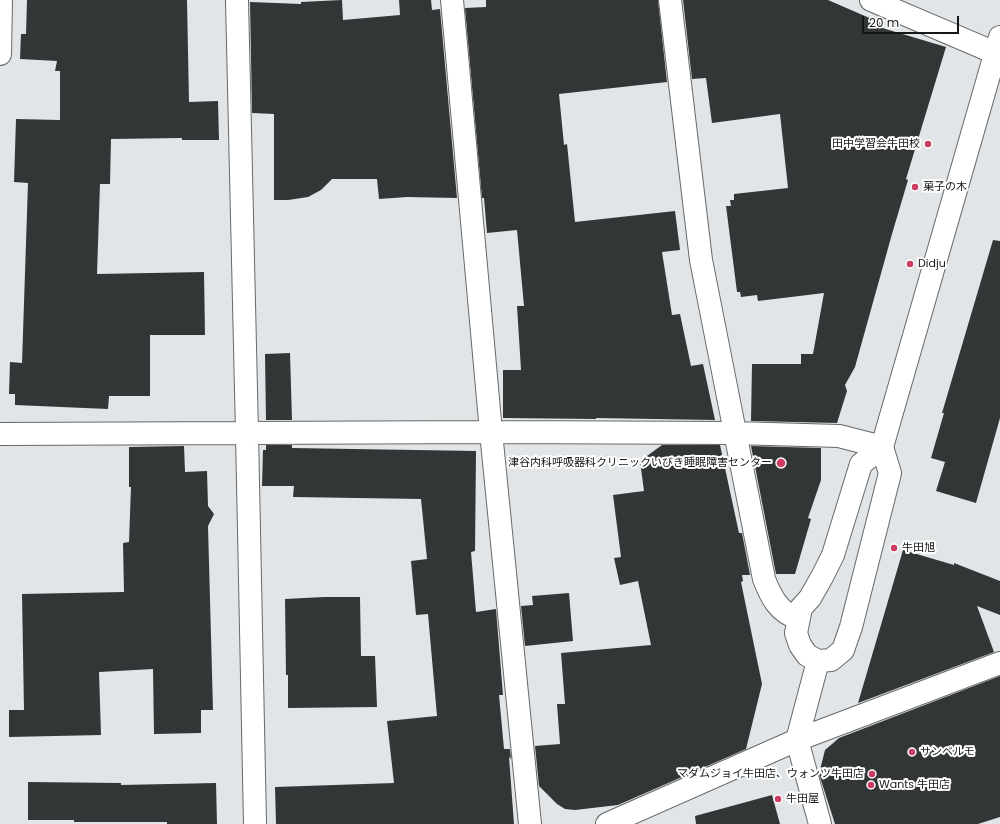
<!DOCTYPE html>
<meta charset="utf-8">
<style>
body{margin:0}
#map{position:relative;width:1000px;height:824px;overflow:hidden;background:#e1e5e7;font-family:Poppins,sans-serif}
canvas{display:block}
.scale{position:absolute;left:862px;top:16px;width:97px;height:18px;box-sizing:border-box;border:2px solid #151617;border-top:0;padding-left:5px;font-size:12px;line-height:14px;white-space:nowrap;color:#151617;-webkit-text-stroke:3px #fff;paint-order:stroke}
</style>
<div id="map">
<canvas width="1000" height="824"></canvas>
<div class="scale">20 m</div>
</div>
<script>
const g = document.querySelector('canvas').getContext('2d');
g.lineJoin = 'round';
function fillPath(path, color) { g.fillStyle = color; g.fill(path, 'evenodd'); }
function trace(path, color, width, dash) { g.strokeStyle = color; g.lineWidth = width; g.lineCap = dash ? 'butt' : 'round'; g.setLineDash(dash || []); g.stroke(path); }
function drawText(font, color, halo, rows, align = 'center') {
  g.font = font + ' Poppins,"Noto Sans JP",sans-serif'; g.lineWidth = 4; g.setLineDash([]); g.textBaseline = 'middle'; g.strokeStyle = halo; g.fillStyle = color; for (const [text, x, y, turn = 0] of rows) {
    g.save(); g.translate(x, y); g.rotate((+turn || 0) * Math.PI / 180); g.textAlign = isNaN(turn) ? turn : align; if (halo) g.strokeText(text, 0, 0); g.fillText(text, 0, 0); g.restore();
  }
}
fillPath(new Path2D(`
 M27,0H187L189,102L218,101L219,140H182V138L111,139L110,184H100L97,274L204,272L205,335H150V396H109L108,409L15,405V394H9L10,362L22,363L28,183L14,182L16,119L60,120V71H55L57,61L20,59L21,34H26Z
 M342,0L343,20L400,15L399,0H431L432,10L440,9L457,198L407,197L379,199L377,179H332L321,190L308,197L288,200H274V114L252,113L250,2L301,4V2Z
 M486,0H658L667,82L559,94L564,145L567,144L575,222L675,211L680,250L662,252L672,315L680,314L691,366L703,364L715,420L596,418V419L503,418V370H521L517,306H524L517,230L487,233L484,198H482L465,8L486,7Z
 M683,0H828L881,23L879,27L946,47L906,179L908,180L892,234L855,367L845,385L847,391L837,423L751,421L752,364H801V354H813L824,293L758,301L757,295L741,297L740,292H737L726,206H731L730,200H734V194L788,188L780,114L712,123L706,78L692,79Z
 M993,240L1000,241V418L976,503L936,491L945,462L931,458L944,413H942Z
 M290,353L292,420H266L265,354Z
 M266,445H292V448L476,451L475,551L471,552L476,612L496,609L503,695H499L504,749H510L511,759L509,757L514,824H276L275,787L394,783L387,721L437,716L428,614L416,615L411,561L427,559L421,499L293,497L294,486H262L263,450H266Z
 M662,445H720L739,533H742L750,575H742L743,581L741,582L762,684L746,749L618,805L575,810L565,809L557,804L539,786L535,746L560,744L557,704H565L561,653L651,645L638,581L620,585L614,558L621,557L613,495L644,491L640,461Z
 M184,446L185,472L207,471L208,506L214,514L208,526L213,710H201V733L154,734L153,669L99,672L101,735L9,737V710H24L22,594L124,592L123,543L129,542L131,487H129V447Z
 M751,446L821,448V480L808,518L811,519L795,574H776Z
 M903,550L954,565V563L1000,581V615L977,606L994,652L858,703Z
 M569,593L573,641L525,646L521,606L533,605L532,596Z
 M324,597H360L361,656H375L377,707L288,708V675H286L285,599Z
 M1000,676V817L978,824H835L819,774L825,750L839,738Z
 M28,782L121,783V785L216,783L217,824H167V822H74V820H28Z
 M772,795L780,824H696L695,816Z`), '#333637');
const minor = new Path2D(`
 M237,0L247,433L255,824
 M452,0L491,432L530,824
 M670,0L701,260L764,579C771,597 779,613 798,618
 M871,0L1000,55
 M0,54L1,0
 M0,434L491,432L735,433L839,436L882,447
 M882,447L890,473L851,627L843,650L831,660L818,661L807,655L800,645L796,633L801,608L810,598L822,577L833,555L861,464Z
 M818,661L797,740L820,824
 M607,824L797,740L1000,663`);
const tertiary = new Path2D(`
 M882,447L1000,37`);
trace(minor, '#66686a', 24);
trace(tertiary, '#66686a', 24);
trace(minor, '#fff', 22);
trace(tertiary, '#fff', 22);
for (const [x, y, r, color] of [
 [928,144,4,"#cc3d61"],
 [915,187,4,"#cc3d61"],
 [910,264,4,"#cc3d61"],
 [781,463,5,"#cc3d61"],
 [894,548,4,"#cc3d61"],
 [912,752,4,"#cc3d61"],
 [872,774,4,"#cc3d61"],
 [871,785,4,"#cc3d61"],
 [778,799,4,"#cc3d61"]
]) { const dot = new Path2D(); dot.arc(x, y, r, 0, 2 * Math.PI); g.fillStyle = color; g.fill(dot); trace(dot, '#fff', 1.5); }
drawText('11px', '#151617', '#fff', [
 ["田中学習会牛田校",920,144,"right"],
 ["菓子の木",923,187],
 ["Didju",918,264],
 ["津谷内科呼吸器科クリニックいびき睡眠障害センター",772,463,"right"],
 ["牛田旭",902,548],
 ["サンベルモ",920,752],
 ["マダムジョイ牛田店、ウォンツ牛田店",864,774,"right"],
 ["Wants 牛田店",879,785],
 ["牛田屋",786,799]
], 'left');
</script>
